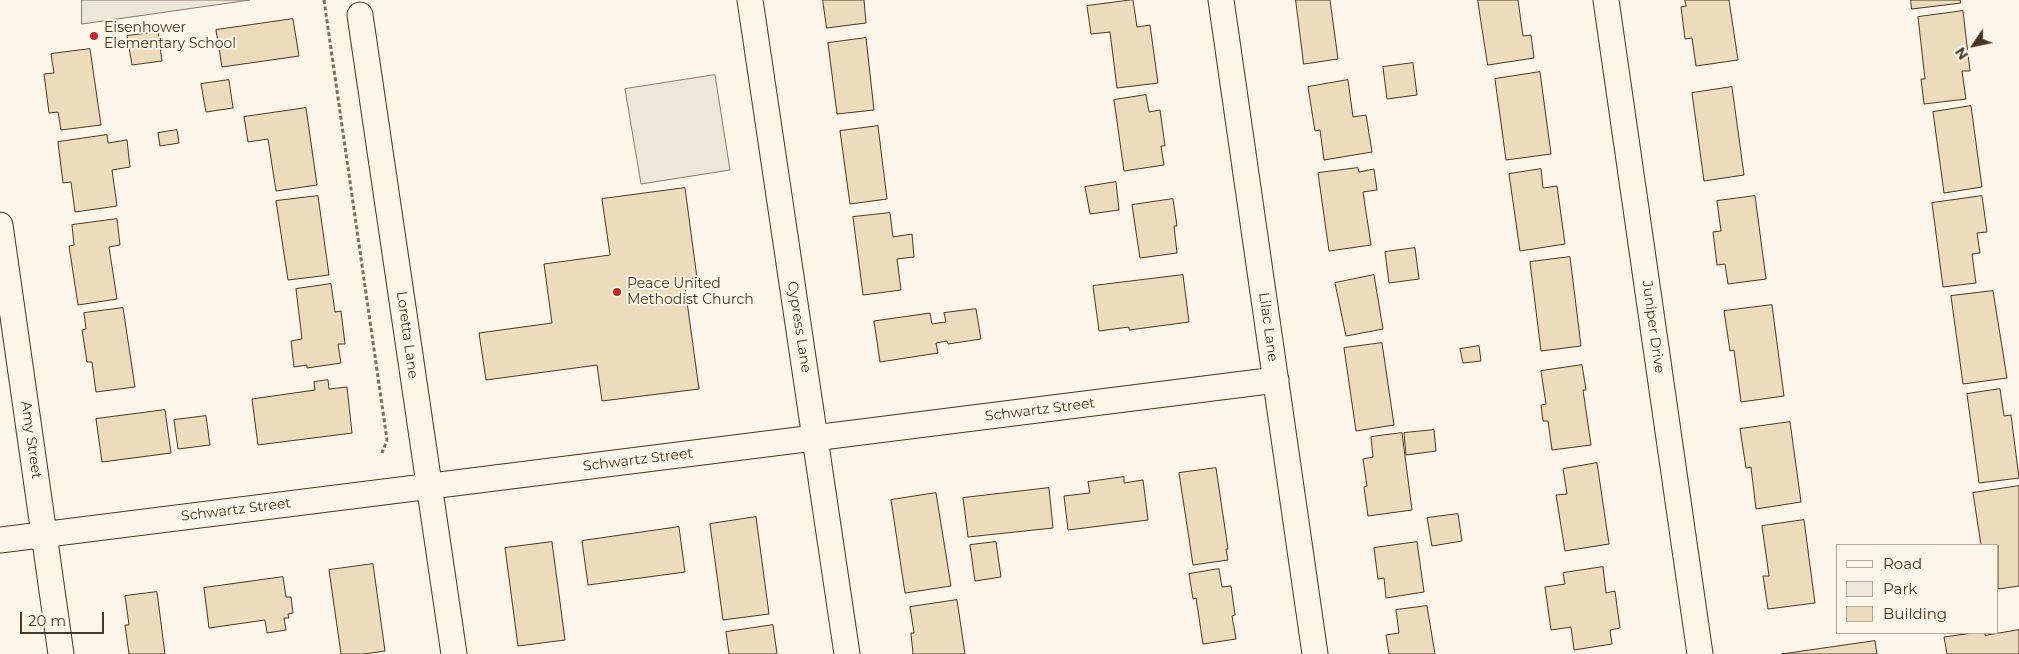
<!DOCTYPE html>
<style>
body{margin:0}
#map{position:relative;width:2019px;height:654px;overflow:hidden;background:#fbf6e9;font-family:Montserrat,sans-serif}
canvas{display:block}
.legend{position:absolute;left:1836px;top:544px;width:162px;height:90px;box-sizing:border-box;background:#fbf6e9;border:1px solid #b4a999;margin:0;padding:6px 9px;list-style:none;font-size:15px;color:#4a3520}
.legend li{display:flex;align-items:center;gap:10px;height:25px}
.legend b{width:25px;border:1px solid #b4a999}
.north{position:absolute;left:1949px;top:20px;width:50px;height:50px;-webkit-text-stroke:4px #fbf6e9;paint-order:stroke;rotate:236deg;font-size:14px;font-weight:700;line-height:20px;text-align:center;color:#4a3520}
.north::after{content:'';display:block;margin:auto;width:18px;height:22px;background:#4a3520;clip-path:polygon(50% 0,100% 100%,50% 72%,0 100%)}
.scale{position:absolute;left:20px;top:612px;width:84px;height:22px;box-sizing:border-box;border:2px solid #4a3520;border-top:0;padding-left:6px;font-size:15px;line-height:18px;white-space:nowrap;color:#4a3520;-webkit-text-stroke:4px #fbf6e9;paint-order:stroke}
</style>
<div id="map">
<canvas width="2019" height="654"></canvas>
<ul class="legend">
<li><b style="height:6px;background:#fbf6e9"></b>Road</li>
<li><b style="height:14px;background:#ede6d9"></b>Park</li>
<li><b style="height:14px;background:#ecdcbc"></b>Building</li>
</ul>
<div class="north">N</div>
<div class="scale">20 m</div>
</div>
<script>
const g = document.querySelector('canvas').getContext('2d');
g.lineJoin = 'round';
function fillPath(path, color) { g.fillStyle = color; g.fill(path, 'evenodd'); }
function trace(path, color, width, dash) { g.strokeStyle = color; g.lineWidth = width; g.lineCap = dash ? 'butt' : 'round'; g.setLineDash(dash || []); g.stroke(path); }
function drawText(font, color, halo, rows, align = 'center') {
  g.font = font + ' Montserrat,sans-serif'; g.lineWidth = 4; g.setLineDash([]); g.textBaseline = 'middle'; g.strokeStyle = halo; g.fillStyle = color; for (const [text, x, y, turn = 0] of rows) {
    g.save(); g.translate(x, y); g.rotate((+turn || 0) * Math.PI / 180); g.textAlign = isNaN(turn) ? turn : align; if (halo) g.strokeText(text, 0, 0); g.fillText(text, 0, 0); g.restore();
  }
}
const green = new Path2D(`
 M715,75L730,170L641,184L625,89Z`);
fillPath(green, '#ede6d9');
trace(green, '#887966', 1);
const parking = new Path2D(`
 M82,0H250L82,24Z`);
fillPath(parking, '#ede7d9');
trace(parking, '#887966', 1);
const building = new Path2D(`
 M823,0H864L866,23L827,28Z
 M1133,0L1137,27L1150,25L1158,83L1117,88L1110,32L1091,34L1087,6Z
 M1296,0H1330L1338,59L1304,64Z
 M1478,0H1518L1523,36L1531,35L1534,58L1488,65Z
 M1685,0H1729L1738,60L1696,66L1692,38L1685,39L1681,7L1686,6Z
 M1911,0H1960L1961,3L1912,9Z
 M1963,11L1970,71H1962L1966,99L1924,104L1921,79H1925L1918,17Z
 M293,19L299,56L222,67L216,30Z
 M158,32L162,61L132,65L127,36Z
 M866,38L874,110L837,114L828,43Z
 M90,49L101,125L61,130L58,112L49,113L44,74L54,73L51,54Z
 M1413,63L1417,95L1387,99L1383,67Z
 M1540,72L1551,154L1506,160L1495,79Z
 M229,80L233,108L206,112L201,84Z
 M1348,80L1353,117L1366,115L1372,152L1324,160L1320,130L1315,131L1308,87Z
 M1732,87L1744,175L1704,181L1692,93Z
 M1146,95L1149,112L1160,110L1165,146H1161L1164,165L1124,171L1114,100Z
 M1971,106L1982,187L1944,193L1933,112Z
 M306,108L317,185L276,191L268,139L248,142L244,117Z
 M878,126L887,199L850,204L840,131Z
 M177,130L179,143L160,146L158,133Z
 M107,135L108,143L127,140L130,167L112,170L117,206L75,212L71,182L63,183L58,142Z
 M1358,168L1359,172L1374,169L1377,190L1363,192L1371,245L1329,251L1318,173Z
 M1541,169L1543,188L1557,186L1565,244L1520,251L1509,174Z
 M1116,182L1119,210L1090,214L1085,187Z
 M685,188L697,278L684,280L699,389L602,401L597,365L486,380L479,333L552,323L544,264L610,255L602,199Z
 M318,196L329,275L288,280L276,201Z
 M1755,196L1766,279L1728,284L1725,264L1717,265L1713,232L1721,231L1717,201Z
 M1982,196L1987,232L1977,233L1980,253L1972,254L1976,283L1943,287L1932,203Z
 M1173,199L1177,226H1174L1177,253L1140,258L1132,205Z
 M890,213L893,237L912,234L914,257L897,259L901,290L863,295L853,217Z
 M117,219L120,245L109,247L117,299L78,305L69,246L74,245L72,225Z
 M1415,248L1419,279L1389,283L1385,252Z
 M1570,257L1581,346L1541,351L1530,262Z
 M1183,275L1189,322L1129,330V327L1099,331L1093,286Z
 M1374,275L1383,329L1346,336L1335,283Z
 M331,284L335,312L341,311L345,344H338L341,363L307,368V365L294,367L291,341L302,339L296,289Z
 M1993,291L2007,378L1963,384L1951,296Z
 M1772,305L1784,396L1741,402L1734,350L1730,351L1724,311Z
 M123,308L135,387L96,392L92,362H87L82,330L86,329L84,313Z
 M976,309L981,339L948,344L947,341L936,343L938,353L880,362L874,321L930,313L932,324L946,322L944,313Z
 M1382,343L1394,425L1356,431L1344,348Z
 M1479,346L1481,361L1463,363L1460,349Z
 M1582,365L1586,390H1583L1591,445L1552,450L1548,421H1543L1541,405L1546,404L1541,371Z
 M328,380L329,389L347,387L352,433L258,445L252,399L315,390L314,382Z
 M2000,389L2004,416L2011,415L2019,478L1979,483L1967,394Z
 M165,410L171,453L102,462L96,419Z
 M206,416L210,445L178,449L174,420Z
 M1790,422L1801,502L1756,509L1751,467L1746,468L1740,429Z
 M1434,430L1436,451L1406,455L1404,433Z
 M1402,433L1412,510L1368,516L1364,487L1367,486L1363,459L1373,457L1371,437Z
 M1597,463L1609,544L1565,551L1556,495L1567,494L1563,469Z
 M1216,468L1228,549H1226L1228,560L1193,565L1179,473Z
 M1124,477V483L1143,480L1148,520L1068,530L1064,496L1090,493L1088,482Z
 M2019,486V586L1998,589V545H1981L1973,493Z
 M1049,488L1053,528L968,537L963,498Z
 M936,493L951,586L905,593L891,500Z
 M1458,514L1462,541L1432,546L1427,518Z
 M756,517L769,614L723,620L710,524Z
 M1804,520L1815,603L1768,609L1763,576H1769L1762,526Z
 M679,527L685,572L588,585L582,541Z
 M552,542L565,640L518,646L505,548Z
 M996,542L1001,577L975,581L970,545Z
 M1417,542L1424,592L1386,598L1384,578L1378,579L1374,548Z
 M373,564L385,651L364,654H341L329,570Z
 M1603,567L1606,593L1615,591L1620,628L1610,630L1612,644L1574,650L1571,627L1551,630L1545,587L1565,584L1563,573Z
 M1219,569L1222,587L1231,586L1235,615L1232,616L1236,639L1203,644L1196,598L1193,599L1189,574Z
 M283,577L286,597H291L293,613L288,614L289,618H284L286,630L267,633L265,620L209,628L204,588Z
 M157,592L165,654H129L125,625H129L125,596Z
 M957,600L965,654H913L911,633H914L910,607Z
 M1427,606L1435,654H1389L1386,635L1399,633L1396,610Z
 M773,625L777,654H729L726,632Z
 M2019,630V654H1947L1944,637L1973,633H1985V635Z
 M1875,641L1877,654H1782Z`);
fillPath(building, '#ecdcbc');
trace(building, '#4a3520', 1);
const street = new Path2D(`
 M750,0L847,654
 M1221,0L1315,654
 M1606,0L1700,654
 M360,15L454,654
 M0,225L61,654
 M0,540L1276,380`);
trace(street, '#4a3520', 27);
trace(new Path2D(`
 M324,0L387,440L382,453`), '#7f6f5c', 3, [4, 2.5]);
trace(street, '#fbf6e9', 25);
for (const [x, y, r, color] of [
 [94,36,5,"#c62828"],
 [617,292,5,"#c62828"]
]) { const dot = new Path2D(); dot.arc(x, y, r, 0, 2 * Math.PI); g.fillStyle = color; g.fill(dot); trace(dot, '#fbf6e9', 2); }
drawText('14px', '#4a3520', '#fbf6e9', [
 ["Eisenhower",104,28],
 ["Elementary School",104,44],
 ["Peace United",627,284],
 ["Methodist Church",627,300]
], 'left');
drawText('14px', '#4a3520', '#fbf6e9', [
 ["Cypress Lane",799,327,81],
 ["Lilac Lane",1268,327,82],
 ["Juniper Drive",1653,327,82],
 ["Loretta Lane",407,335,82],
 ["Schwartz Street",1040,410,-7],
 ["Amy Street",31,440,82],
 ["Schwartz Street",638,460,-7],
 ["Schwartz Street",236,510,-7]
]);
</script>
